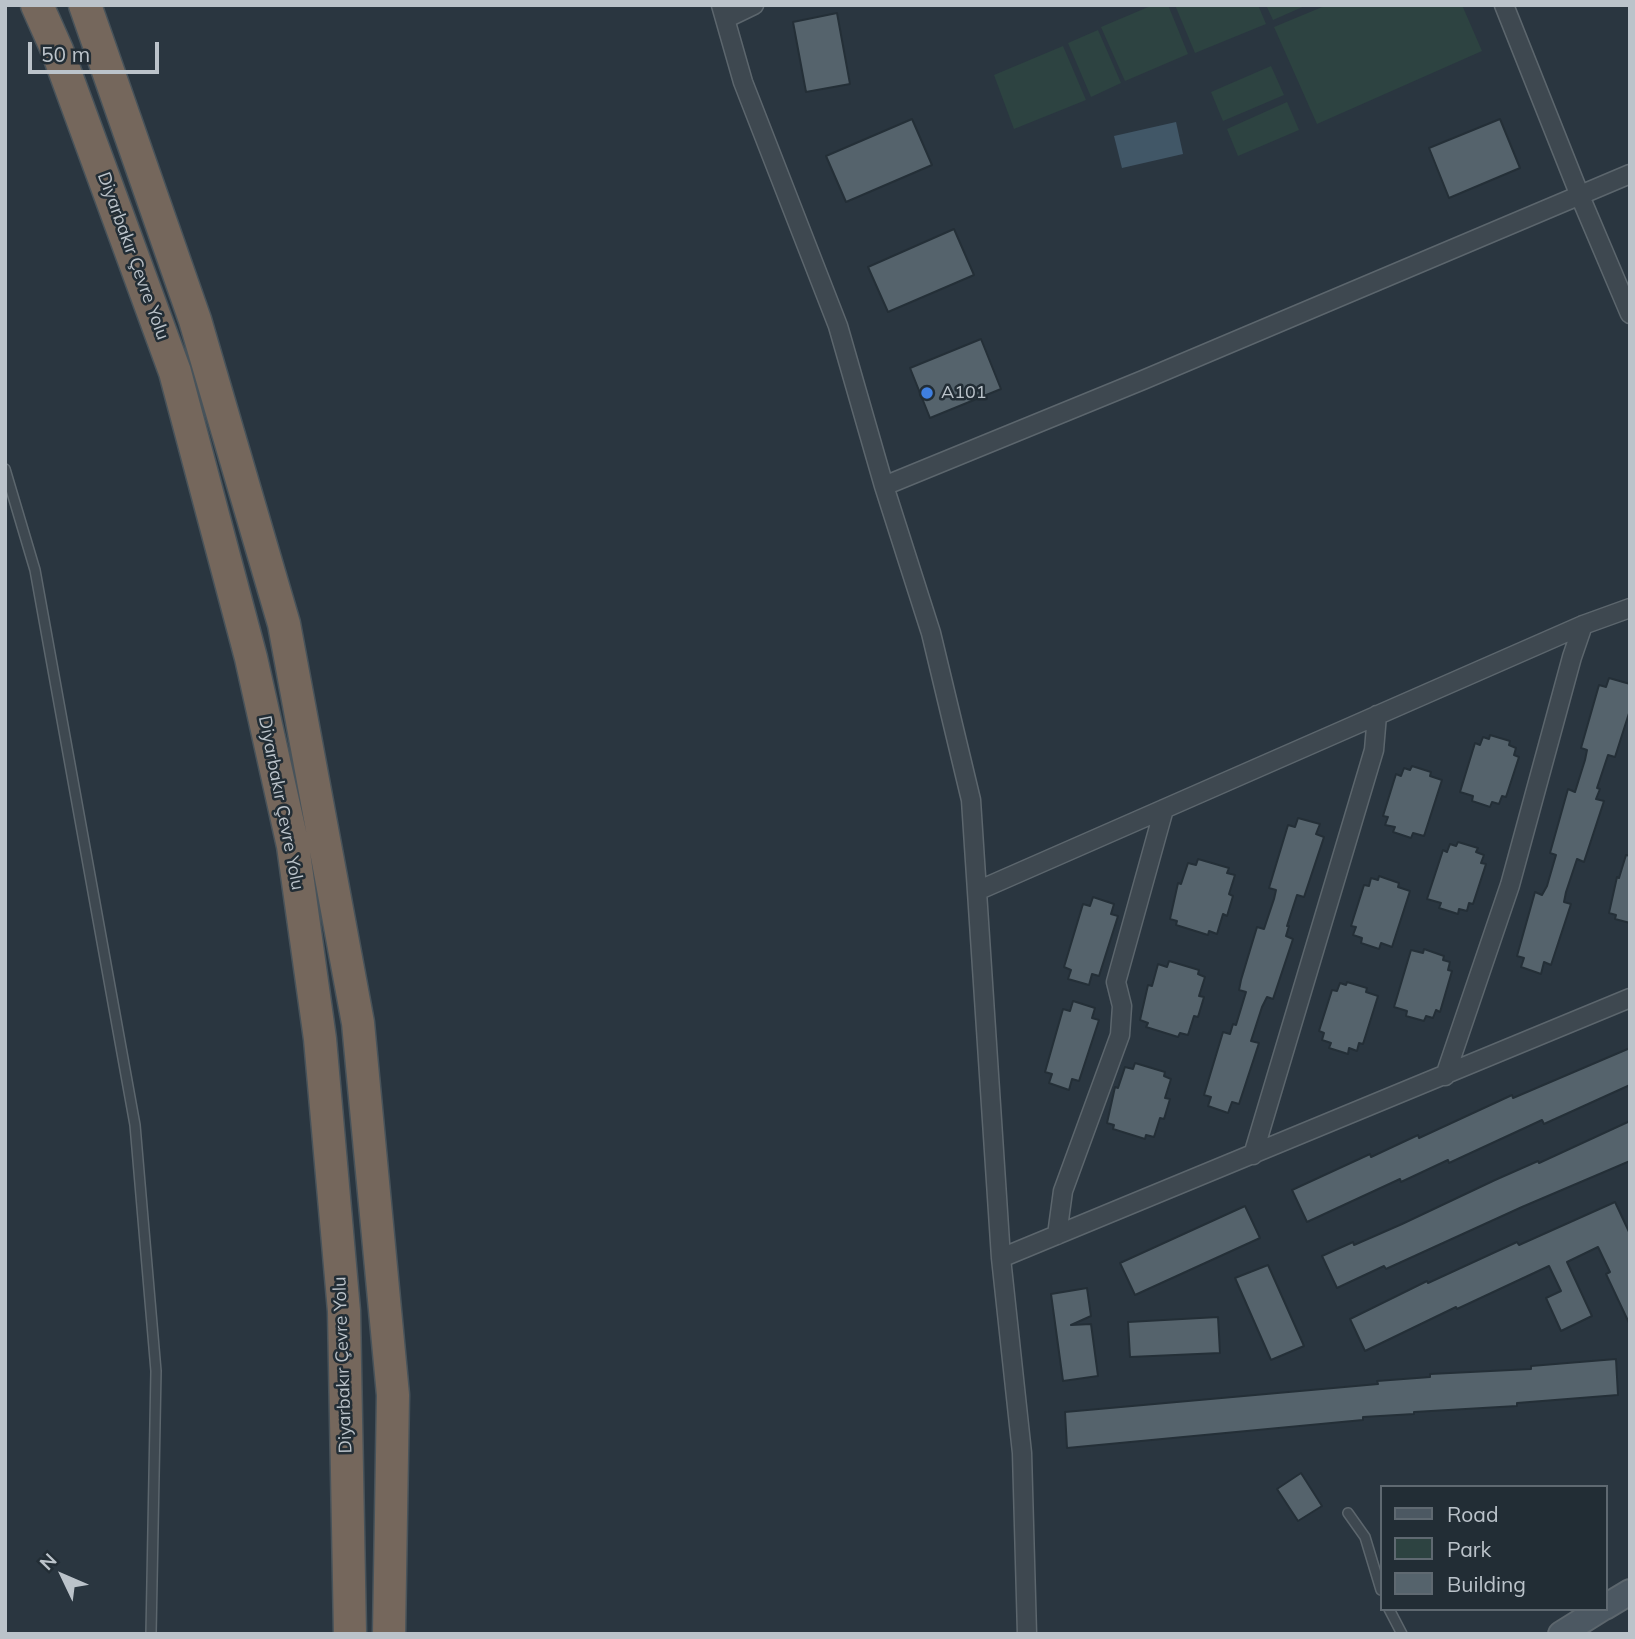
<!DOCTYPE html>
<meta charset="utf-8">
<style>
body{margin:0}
#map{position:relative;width:1635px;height:1639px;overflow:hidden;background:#2a3640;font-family:Mulish,sans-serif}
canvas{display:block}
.frame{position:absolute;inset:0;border:7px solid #bbc3ca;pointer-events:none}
.legend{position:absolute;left:1380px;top:1485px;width:228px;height:126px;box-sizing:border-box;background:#222d35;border:2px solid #5f6971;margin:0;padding:9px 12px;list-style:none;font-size:21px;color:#bbc3ca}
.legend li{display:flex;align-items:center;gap:14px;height:35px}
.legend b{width:35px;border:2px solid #5f6971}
.north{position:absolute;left:28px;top:1541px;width:70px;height:70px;-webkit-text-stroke:5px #222d35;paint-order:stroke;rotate:314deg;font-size:19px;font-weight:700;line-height:28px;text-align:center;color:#bbc3ca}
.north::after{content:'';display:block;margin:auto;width:24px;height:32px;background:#bbc3ca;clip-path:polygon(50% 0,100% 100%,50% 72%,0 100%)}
.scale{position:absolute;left:28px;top:42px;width:131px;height:32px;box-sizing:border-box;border:4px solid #bbc3ca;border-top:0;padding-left:9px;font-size:21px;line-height:24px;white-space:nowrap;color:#bbc3ca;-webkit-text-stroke:5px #222d35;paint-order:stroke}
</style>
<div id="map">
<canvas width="1635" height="1639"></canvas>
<div class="frame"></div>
<ul class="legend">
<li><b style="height:9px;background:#4c5862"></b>Road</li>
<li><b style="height:19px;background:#2d4341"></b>Park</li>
<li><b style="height:19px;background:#55636c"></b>Building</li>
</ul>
<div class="north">N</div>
<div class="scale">50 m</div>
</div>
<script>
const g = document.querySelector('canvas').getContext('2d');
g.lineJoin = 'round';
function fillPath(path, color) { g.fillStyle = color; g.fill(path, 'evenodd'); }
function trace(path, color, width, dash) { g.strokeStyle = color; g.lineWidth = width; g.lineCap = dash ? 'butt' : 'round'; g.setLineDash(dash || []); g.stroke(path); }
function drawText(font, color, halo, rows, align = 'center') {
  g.font = font + ' Mulish,sans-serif'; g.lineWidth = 5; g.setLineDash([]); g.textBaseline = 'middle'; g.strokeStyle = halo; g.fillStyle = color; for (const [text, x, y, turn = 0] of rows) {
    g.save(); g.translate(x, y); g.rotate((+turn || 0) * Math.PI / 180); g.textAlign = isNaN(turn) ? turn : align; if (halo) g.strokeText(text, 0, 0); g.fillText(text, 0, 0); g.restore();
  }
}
fillPath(new Path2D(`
 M1153,5H1168L1188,54L1125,81L1101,27Z
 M1175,5H1258L1266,24L1195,53Z
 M1266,5H1307L1273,20Z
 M1327,5H1462L1482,51L1317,124L1274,27Z
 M1098,30L1121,83L1091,97L1068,43Z
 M1063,46L1086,100L1014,129L994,75Z
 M1271,66L1284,95L1223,121L1211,92Z
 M1287,102L1299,130L1238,156L1227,129Z`), '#2d4341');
fillPath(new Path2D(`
 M1176,122L1183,154L1122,168L1114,136Z`), '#415767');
const building = new Path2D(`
 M837,13L850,84L806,92L793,22Z
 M912,119L932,165L846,202L826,156Z
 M1500,119L1520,168L1449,198L1429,148Z
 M954,229L974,275L888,312L868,267Z
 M981,339L1001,389L930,418L910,368Z
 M1609,678L1630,684V710L1615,757L1608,755L1597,788L1600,789L1596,799L1604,801L1584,862L1577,859L1566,892L1564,902L1571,904L1551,965L1544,962L1541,974L1521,967L1524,958L1517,956L1535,892L1542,895L1547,886L1556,855L1550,853L1568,789L1575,792L1585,760L1587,750L1581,748L1599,685L1606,687Z
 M1490,735L1510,741L1509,745L1516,748L1514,755L1519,757L1506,797L1502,796L1499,804L1492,802L1490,807L1472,801L1473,796L1460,792L1475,743L1480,745L1483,737L1489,739Z
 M1412,766L1431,772L1430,776L1442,780L1424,836L1413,833L1411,838L1393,832L1395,827L1385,825L1388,817L1383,816L1396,774L1401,776L1404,768L1410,770Z
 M1298,818L1320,824L1316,834L1324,837L1304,897L1297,895L1287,926H1289L1286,936L1293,939L1273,999L1267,997L1262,1007L1251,1041L1259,1043L1239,1104L1232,1102L1228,1113L1208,1106L1211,1097L1204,1095L1223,1032L1230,1034L1233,1024L1236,1025L1246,992L1239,990L1241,980L1257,927L1264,929L1274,899L1276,890L1269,888L1288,825L1295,827Z
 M1458,842L1478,848L1476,852L1484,855L1481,863L1486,864L1473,904L1469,903L1467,911L1459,909L1458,914L1439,908L1441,903L1427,899L1443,850L1447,852L1450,844L1456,846Z
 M1626,855L1630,856V923L1615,919L1616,915L1609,913L1617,877L1619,878Z
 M1198,859L1229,868L1227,873L1235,875L1229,894L1233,896L1227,916L1223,914L1217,934L1209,931L1208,935L1176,925L1177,921L1170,919L1178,883L1181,884L1188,863L1196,865Z
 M1379,876L1399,883L1398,887L1410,891L1392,947L1381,943L1379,949L1361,943L1362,938L1353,935L1356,927L1351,926L1364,885L1369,886L1371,878L1378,880Z
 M1093,897L1114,904L1111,914L1118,916L1099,976L1092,974L1089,985L1068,979L1071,970L1064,967L1083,904L1090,906Z
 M1424,949L1444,956L1443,960L1450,962L1448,970L1452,971L1440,1012L1436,1010L1433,1018L1426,1016L1424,1021L1406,1016L1407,1011L1394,1007L1411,950L1423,953Z
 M1169,961L1199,970L1198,974L1205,977L1199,996L1204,997L1198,1017L1194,1016L1188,1035L1180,1033L1178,1037L1146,1027L1148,1023L1140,1020L1148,985L1152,986L1158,964L1167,967Z
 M1347,982L1367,988L1366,992L1378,996L1363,1044L1359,1043L1357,1051L1349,1048L1348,1054L1329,1048L1331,1043L1322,1040L1324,1033L1319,1031L1332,990L1337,991L1340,983L1346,985Z
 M1073,1001L1095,1008L1092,1018L1099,1020L1079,1081L1072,1079L1069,1090L1049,1083L1052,1074L1045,1072L1063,1009L1070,1011Z
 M1630,1048V1085L1544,1124L1542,1120L1449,1163L1448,1160L1401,1182L1400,1179L1307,1222L1292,1190L1370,1154L1371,1157L1418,1135L1419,1138L1512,1095L1513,1098Z
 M1135,1063L1165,1072L1164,1076L1171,1079L1165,1098L1170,1099L1164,1119L1160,1118L1154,1137L1146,1135L1145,1139L1113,1129L1114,1125L1107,1123L1115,1087L1118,1088L1125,1067L1133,1069Z
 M1630,1121V1161L1522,1207L1386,1269L1384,1266L1337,1288L1322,1256L1353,1242L1354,1245L1402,1224L1495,1180L1538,1161L1539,1163Z
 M1615,1202L1630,1234V1325L1606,1274L1610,1272L1598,1247L1567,1262L1592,1316L1561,1331L1546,1298L1561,1291L1549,1266L1457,1309L1456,1307L1365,1351L1350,1319L1427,1281L1428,1283L1517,1242L1519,1245Z
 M1245,1206L1260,1238L1135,1295L1120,1263Z
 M1268,1265L1304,1346L1271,1360L1235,1278Z
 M1087,1288L1091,1316L1071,1325L1091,1324L1098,1376L1063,1381L1051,1294Z
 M1218,1317L1220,1353L1130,1357L1128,1322Z
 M1616,1359L1618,1395L1517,1403V1406L1414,1412V1414L1363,1417V1420L1067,1448L1065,1412L1378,1384L1377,1381L1430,1377V1374L1531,1369V1366Z
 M1301,1473L1322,1506L1298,1521L1277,1489Z`);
fillPath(building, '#55636c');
trace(building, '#242f37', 2);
const lane = new Path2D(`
 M5,469L35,570L135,1125L156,1371L151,1634
 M1348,1513L1365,1537L1381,1590
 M1389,1609L1402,1634`);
const street = new Path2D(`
 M721,5L743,82L838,326L884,486L931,633L971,800L1001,1258L1022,1453L1027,1634
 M1504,5L1580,196L1630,314
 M725,19L754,5
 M884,486L1143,380L1630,174
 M977,891L1583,625L1630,608
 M1445,1076L1510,885L1572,657L1583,625
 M1253,1155L1374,750L1377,715
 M1057,1235L1063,1191L1120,1035L1122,1006L1116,982L1164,809
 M1001,1258L1630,998`);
const secondary = new Path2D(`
 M1605,1607L1630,1592
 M1561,1634L1601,1609`);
const highway = new Path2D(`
 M37,5L57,50L175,372L251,658L293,846L320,1039L344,1311L350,1634
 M85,5L195,320L284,624L358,1023L393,1395L389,1634`);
trace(lane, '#5c666d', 12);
trace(street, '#5c666d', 21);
trace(secondary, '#5c666d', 28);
trace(highway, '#48535a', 35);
trace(lane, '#3e4850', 9);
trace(street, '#3e4850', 18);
trace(secondary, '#4c5862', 24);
trace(highway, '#75675c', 32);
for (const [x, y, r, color] of [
 [927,393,7,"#3f7fe0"]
]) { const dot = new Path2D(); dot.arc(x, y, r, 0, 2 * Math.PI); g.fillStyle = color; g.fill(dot); trace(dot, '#222d35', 2.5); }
drawText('18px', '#bbc3ca', '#222d35', [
 ["Diyarbakır Çevre Yolu",133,256,70],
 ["Diyarbakır Çevre Yolu",281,803,79],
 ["Diyarbakır Çevre Yolu",343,1365,-92]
]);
drawText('18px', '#bbc3ca', '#222d35', [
 ["A101",941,393]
], 'left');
</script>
